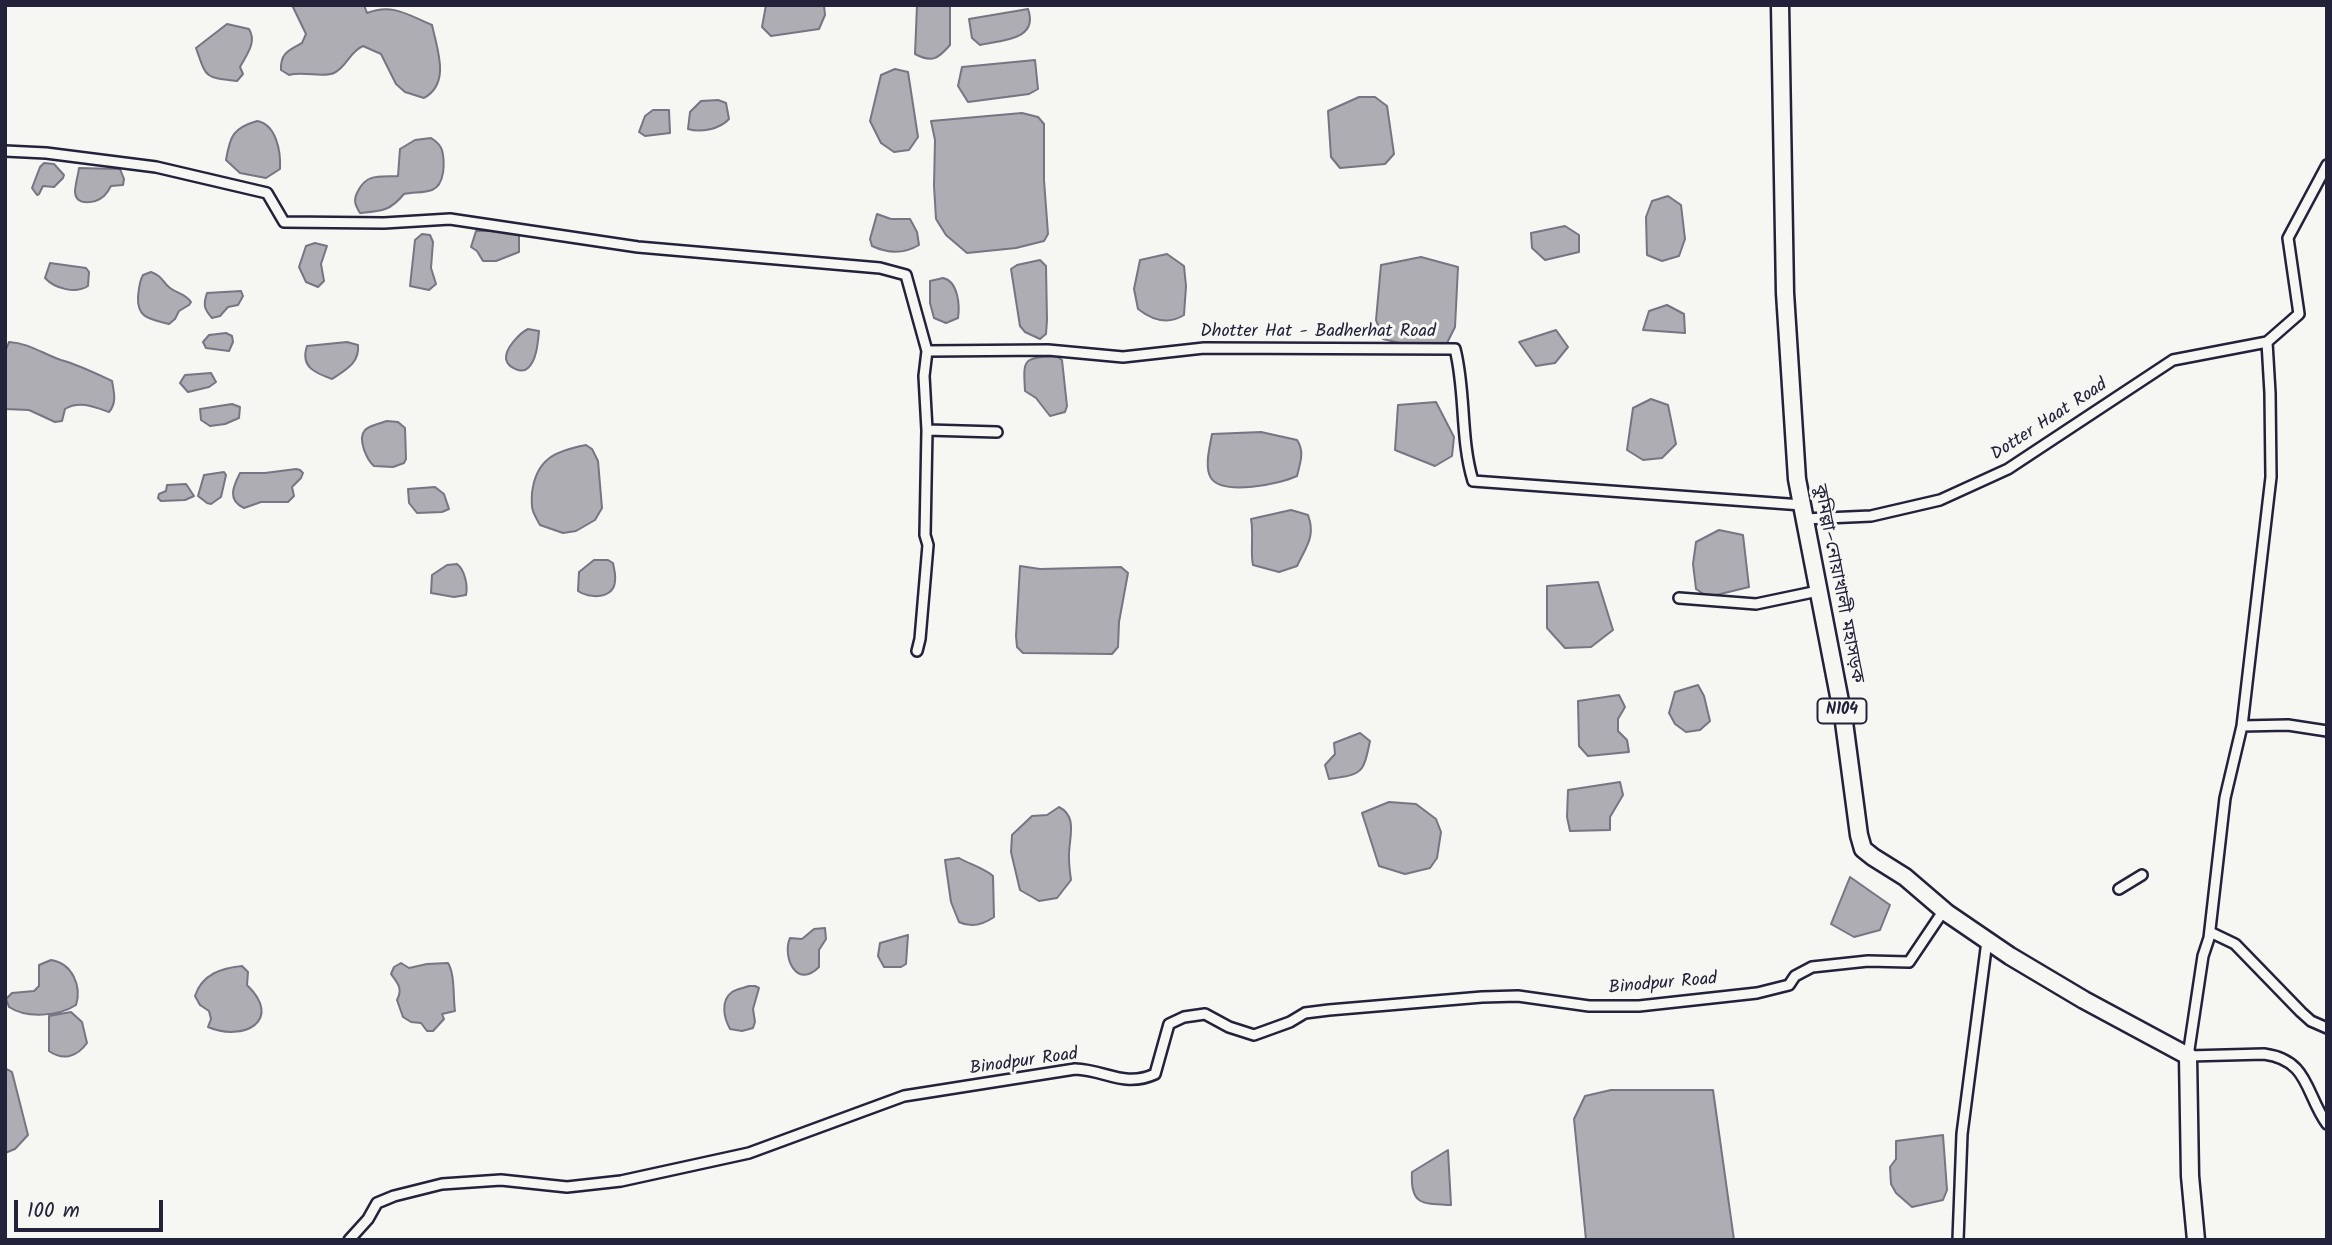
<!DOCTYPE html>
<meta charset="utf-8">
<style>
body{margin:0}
#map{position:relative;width:2332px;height:1245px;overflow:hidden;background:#f6f6f2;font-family:Kalam,sans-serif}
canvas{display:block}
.frame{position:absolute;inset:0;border:7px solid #22223b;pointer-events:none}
.scale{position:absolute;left:14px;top:1200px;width:149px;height:32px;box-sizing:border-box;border:4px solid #22223b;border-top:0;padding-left:9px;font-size:21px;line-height:24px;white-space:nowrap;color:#22223b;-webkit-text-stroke:5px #f6f6f2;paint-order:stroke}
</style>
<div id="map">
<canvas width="2332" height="1245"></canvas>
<div class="frame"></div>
<div class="scale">100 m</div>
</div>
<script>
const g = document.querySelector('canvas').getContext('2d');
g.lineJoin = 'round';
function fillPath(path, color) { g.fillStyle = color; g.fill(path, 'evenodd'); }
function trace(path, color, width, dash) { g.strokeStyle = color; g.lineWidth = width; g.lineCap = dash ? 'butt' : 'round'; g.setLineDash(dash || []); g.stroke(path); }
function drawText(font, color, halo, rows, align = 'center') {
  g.font = font + ' Kalam,"Noto Sans Bengali",sans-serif'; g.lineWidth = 6; g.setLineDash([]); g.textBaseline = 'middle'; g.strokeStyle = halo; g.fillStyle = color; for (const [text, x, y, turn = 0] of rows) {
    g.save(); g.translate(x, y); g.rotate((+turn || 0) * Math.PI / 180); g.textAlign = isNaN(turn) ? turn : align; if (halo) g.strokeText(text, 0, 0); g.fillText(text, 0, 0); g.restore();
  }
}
const water = new Path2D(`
 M292,5H364L367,13C393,3 408,15 432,25C437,49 451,83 424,98L405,92L396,84L381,54L363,46C349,52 347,67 334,73C324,78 303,71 289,75L281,70C280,53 289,50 302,43L306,34Z
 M766,5H824L825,15L819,29L771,36L762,27Z
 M917,5H950V45C938,59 932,63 915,54Z
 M1028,9C1039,40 1002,40 980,45L972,38L969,19Z
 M227,24L249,29C257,42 247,54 240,67L243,74L237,81C204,77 207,79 196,48Z
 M1035,60L1038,89L1029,94L968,102L958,86L962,67Z
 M895,69L908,72L918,137L909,150L894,152L881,143L870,121L881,75Z
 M1359,97H1375L1387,106L1394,154L1385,164L1340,168L1331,157L1328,111Z
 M718,100L726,103L729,119C720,129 701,133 688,129L690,112L701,101Z
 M653,110H669L670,133L645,136L639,132L645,116Z
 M1022,113L1038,117L1044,124V180L1048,234L1044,241L1016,248L967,253L946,235L936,219L934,186L935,140L931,121Z
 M257,121C276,124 281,151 280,169L266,178L240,173L226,160C230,136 233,128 257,121Z
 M431,138C436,141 440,144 442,150C445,162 445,185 432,190C424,193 413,192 404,194C390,211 382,211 360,213C355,205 353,200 358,191C367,173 380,177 398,176L400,149L415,140Z
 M44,163L54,164L64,175L63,178L54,187L43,186L39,194L37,195L32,188L40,167Z
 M79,168L120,169L124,179L123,185L111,186C109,190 107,193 104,196C96,203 76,207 75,192C75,185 78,176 79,168Z
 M1668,196L1681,205L1685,239L1679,256L1662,261L1647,255L1646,217L1652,201Z
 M877,214L891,219H910L917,232L919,245C904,254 887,253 872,246L870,239Z
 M1565,226L1579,235V252L1545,260L1532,248L1531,233Z
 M476,231H508L519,234V252L496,261H483L477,251L471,247Z
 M422,234L430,235L433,242L431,268L436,284L429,290L410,286L415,240Z
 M315,243L327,246L321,264L324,281L318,287L306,282L299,267L306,246Z
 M1167,254L1184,266L1186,286L1184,315C1168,325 1152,320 1138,309L1134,289L1140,260Z
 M1421,257L1458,267L1455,327L1446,345L1425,349L1383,339L1376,320L1381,265Z
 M1040,260L1046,266L1047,320L1046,334L1040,339L1025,332L1020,326L1011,269L1017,265Z
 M50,263L86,268L89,272L88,286C76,294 55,289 45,278Z
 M151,272C164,277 161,281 170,288C178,294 185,293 191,302L189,305L179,311L175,319L169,324C151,319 137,319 138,297C139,289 139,282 143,275Z
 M943,278C958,281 960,305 958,318L946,323L934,318L930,303V281Z
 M241,291L243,296L238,305L228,307L220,316L212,318C204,309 203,305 207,293Z
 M1667,305L1684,314L1685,333L1643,330L1649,311Z
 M528,329L539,331C538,341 537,360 528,368C522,374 508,368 506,359C505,348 520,333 528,329Z
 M1556,330L1568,347L1555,363L1536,366L1519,342Z
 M226,333L232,336L233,342L229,351L206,348L203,342L209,335Z
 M9,342C29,343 43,354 61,360C79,365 95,373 112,381C114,392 117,403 109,412C95,407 79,400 65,409L62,421L55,422L29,410L5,409V352Z
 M347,342L358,345C360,363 345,370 332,379C315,373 300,367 307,346Z
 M1056,356L1062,360L1067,406L1065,412L1050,416L1036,398L1025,391C1023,358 1023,358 1056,356Z
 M211,373L216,382L209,387L188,392L180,383L185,375Z
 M1651,399L1668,405L1676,444L1662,458L1643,460L1627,450L1633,408Z
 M1436,402L1454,437L1452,456L1435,466L1395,450L1398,405Z
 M232,404L240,407L239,418L225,424L210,426L201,420L200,409Z
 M387,421L398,422L405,428L406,459L404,463L393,467L374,466C367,460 357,439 365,430C370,425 381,423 387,421Z
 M1261,432L1297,440C1305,452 1300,463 1297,476C1280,484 1223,496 1211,478C1204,467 1210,446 1212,434Z
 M586,445L592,449L598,461L602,508L595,520L576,531L563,533L540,525C532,511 531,509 532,493C536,459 555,451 586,445Z
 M296,469L300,470L303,473L301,478L292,487L294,496L288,502H261L244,508C227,500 233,487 240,473H265Z
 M224,472L226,475L221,497L211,504L207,503L198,496L204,475Z
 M186,484L194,496L185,500L161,501L158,498L159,494L166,491L167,485Z
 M435,487L444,494L449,509L442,512L417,513L409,503L408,489Z
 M1291,510L1308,515C1316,536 1306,547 1297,566L1279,572L1253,565C1250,550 1254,535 1251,519Z
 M1719,530L1743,535L1749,587L1708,597L1696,589L1693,564L1696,542Z
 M594,560H608L613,563C614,569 616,575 615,581C614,599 589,599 578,591L579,572Z
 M457,564C465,570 468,586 466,595L454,597L431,593L432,575L447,565Z
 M1020,566L1040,569L1121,567L1128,573L1119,622L1118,647L1112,654L1023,653L1017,647L1016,636Z
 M1598,582L1613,630L1591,647L1565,648L1547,628V586Z
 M1698,685L1704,696L1710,721L1700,730L1686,732L1675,724L1669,713L1675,692Z
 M1619,695L1625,707L1618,719V731L1627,740L1629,752L1588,756L1579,746L1578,701Z
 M1360,733L1370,741C1363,775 1362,774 1329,779L1325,765L1335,754L1334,743Z
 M1620,782L1623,795L1610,817V830L1570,831L1567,817L1568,790Z
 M1389,802L1416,804L1436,819L1441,832L1437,858L1430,868L1405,874L1379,866L1362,813Z
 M1059,807C1079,817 1068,840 1069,858C1069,865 1070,873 1071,880L1057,898L1039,901L1020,890L1011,852L1012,835L1032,816L1047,815Z
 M959,858C969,864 984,868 993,876L994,917C984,924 971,928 959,922L951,902L945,860Z
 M1850,877L1890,905L1880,930L1854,937L1831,924Z
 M825,928L826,939L819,950V967C796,990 782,956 790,938L802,939L814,929Z
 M908,935L906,964L901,967H884L878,956L880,943Z
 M51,960C72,963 82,986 76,1005C59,1016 27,1019 9,1007L6,999L12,993L34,991L39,986V965Z
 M401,963L409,968L427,964L448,963C455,974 453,997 455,1011L442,1014L444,1019L433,1031H427L421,1023L411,1022L403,1017L397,1000C403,988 398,984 391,974L394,967Z
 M242,966L248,972L247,985C284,1021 243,1042 208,1027L211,1019L209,1011L200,1005L195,996C202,974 222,968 242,966Z
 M749,986H755L759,988L753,1009L755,1022L753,1028L742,1031L730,1029C724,1018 720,1001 732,992C736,989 744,988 749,986Z
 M71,1012L82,1022L87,1043C77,1057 63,1061 49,1051V1016Z
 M5,1068L12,1072L28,1135L15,1149L5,1153Z
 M1611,1090H1713L1734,1240H1586L1574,1119L1585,1096Z
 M1943,1135L1947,1190L1943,1200L1912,1207L1896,1193L1891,1184L1890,1167L1896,1159V1141Z
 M1448,1150L1451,1205C1422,1204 1410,1205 1412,1172Z`);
fillPath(water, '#adadb3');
trace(water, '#757583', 2);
const street = new Path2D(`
 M5,151L46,153L156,167L267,193L284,222L384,223L450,219L638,247L880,268L906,275L927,351L924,376L927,430L925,535L928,545L920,639L917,651
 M2267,342L2270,393L2271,477L2242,726L2225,798L2209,938L2203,956L2188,1056L2264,1054C2309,1060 2305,1093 2327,1124
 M2267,342L2299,314L2288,238L2327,165
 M927,351L1048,350L1123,357L1204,348L1455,349C1466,392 1460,438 1473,481L1802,505
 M927,430L997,432
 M1804,519L1871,516L1940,500L2008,469L2173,360L2267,342
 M1679,598L1756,604L1818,591
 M2242,726L2288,725L2327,731
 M2119,889L2142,875
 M2210,932L2235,944L2301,1012L2311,1021L2327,1028
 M349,1240L368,1219L377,1203L394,1196L442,1184L501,1180L567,1187L621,1181L749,1153L904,1096L1075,1069C1106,1070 1124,1088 1155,1074L1169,1024L1184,1017L1205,1014L1229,1027L1254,1035L1290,1022L1305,1013L1329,1010L1482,997L1518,996L1589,1006H1639L1757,993L1789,985L1795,976L1812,967L1868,961L1909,962L1944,910
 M1958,1240L1962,1134L1987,941`);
const highway = new Path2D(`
 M1780,5L1785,293L1797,479L1844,722L1859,835L1863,849L1873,857L1905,877L1947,913L2010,956L2084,1000L2188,1056L2190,1176L2196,1240`);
trace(street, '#22223b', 14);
trace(highway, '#22223b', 21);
trace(street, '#f6f6f2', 9);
trace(highway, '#f6f6f2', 16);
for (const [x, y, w] of [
 [1842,711,49]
]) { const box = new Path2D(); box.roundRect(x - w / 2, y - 12.5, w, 25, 5); g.fillStyle = '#f6f6f2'; g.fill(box); trace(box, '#22223b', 2); }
drawText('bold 16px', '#22223b', null, [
 ["N104",1842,711]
]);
drawText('18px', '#22223b', '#f6f6f2', [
 ["Dhotter Hat - Badherhat Road",1318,333],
 ["Dotter Haat Road",2050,421,-33],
 ["কুমিল্লা–নোয়াখালী মহাসড়ক",1837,584,79],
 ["Binodpur Road",1663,985,-5],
 ["Binodpur Road",1024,1063,-8]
]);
</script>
